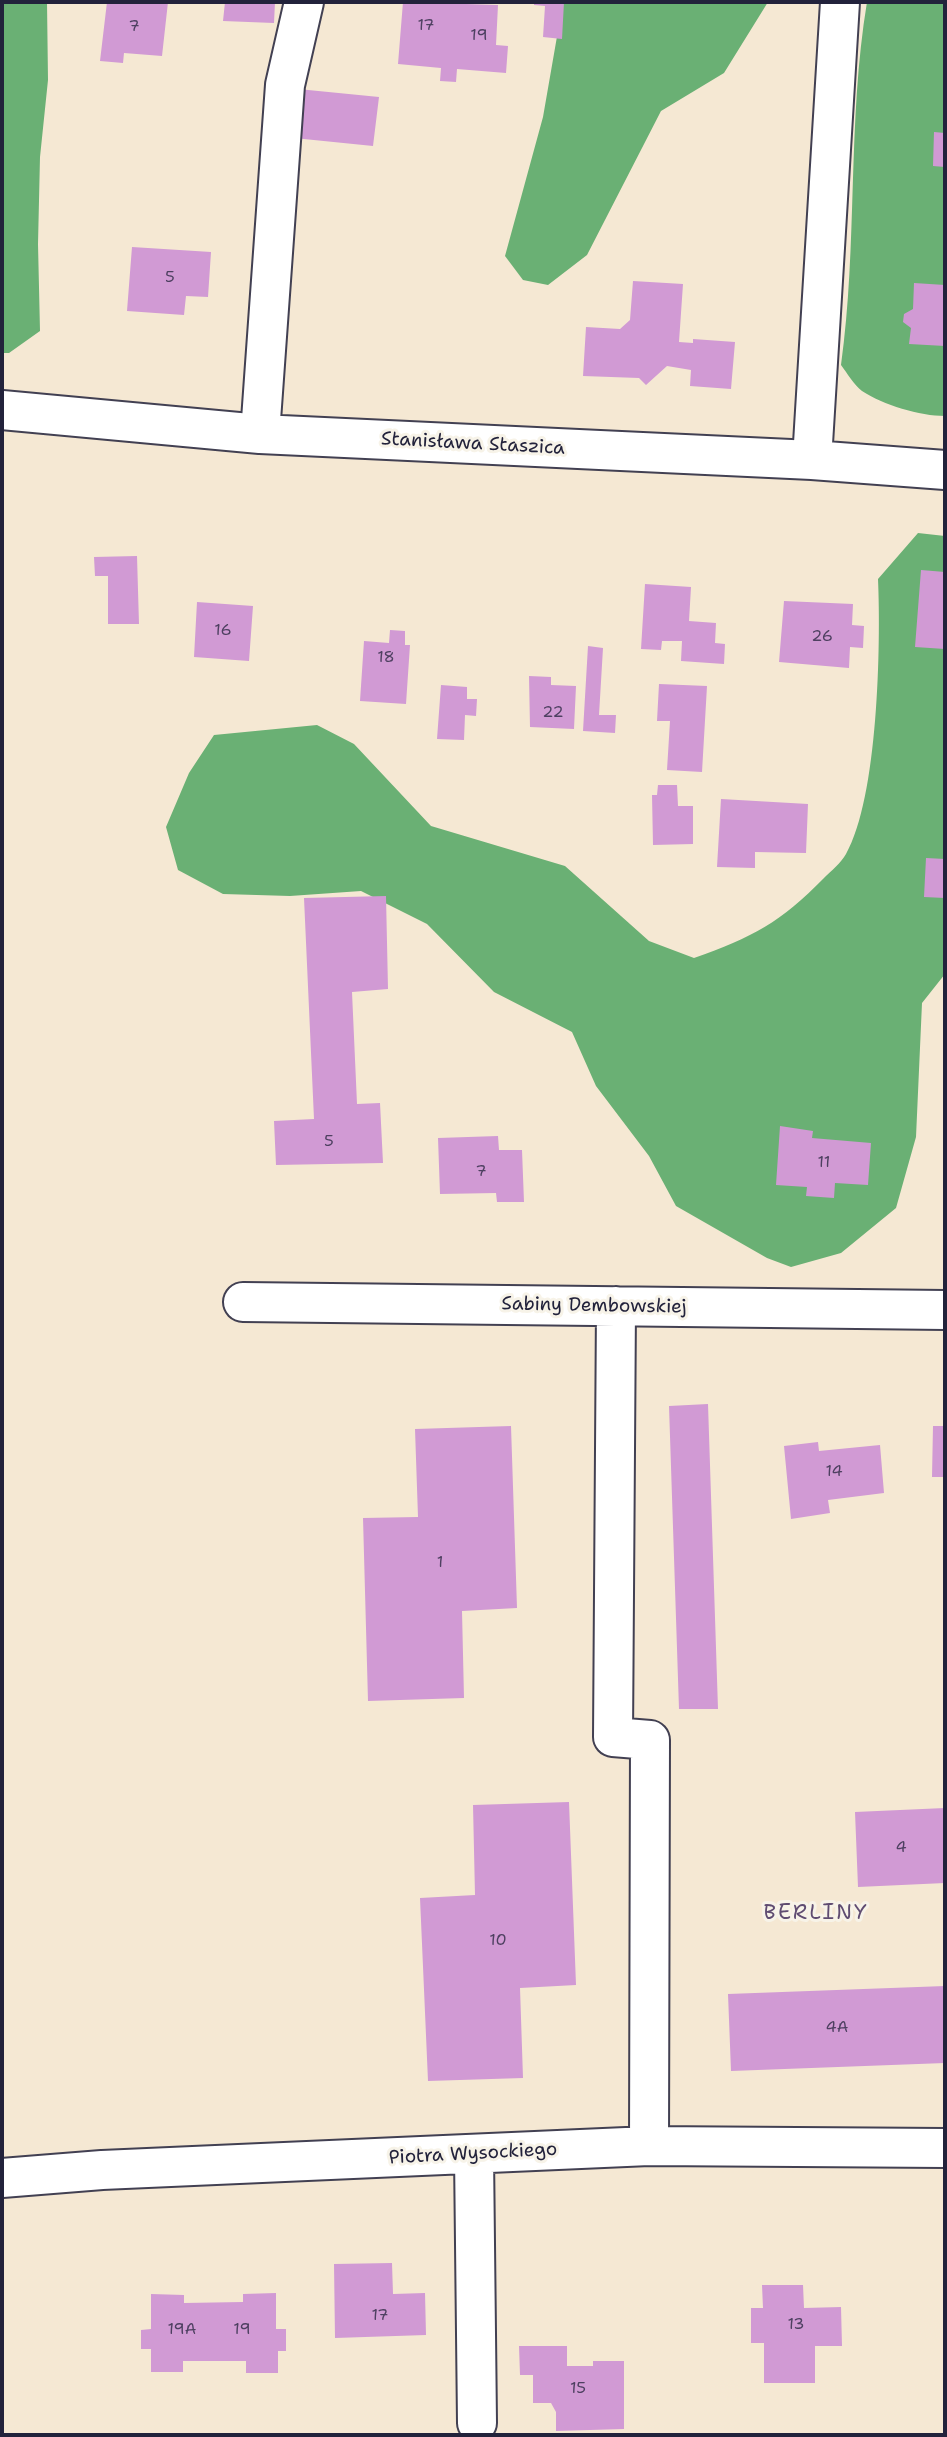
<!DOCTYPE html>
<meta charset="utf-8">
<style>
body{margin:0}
#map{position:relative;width:947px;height:2437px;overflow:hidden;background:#f5e8d3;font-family:"Shantell Sans",sans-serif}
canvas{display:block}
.frame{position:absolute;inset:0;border:4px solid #22223b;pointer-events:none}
</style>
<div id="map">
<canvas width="947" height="2437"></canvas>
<div class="frame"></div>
</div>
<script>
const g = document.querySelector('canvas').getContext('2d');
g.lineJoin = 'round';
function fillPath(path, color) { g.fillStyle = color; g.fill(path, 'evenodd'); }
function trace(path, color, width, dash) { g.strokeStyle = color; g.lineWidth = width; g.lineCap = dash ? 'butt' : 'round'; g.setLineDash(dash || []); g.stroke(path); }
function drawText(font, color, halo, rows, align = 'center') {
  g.font = font + ' "Shantell Sans",sans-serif'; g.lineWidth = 6; g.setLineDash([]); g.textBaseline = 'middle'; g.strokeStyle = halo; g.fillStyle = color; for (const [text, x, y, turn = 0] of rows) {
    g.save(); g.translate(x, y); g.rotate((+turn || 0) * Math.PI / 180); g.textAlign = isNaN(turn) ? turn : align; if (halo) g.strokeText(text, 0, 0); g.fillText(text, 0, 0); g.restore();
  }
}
fillPath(new Path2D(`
 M2,2H47L48,80L40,157L38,244L40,331L9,353H2Z
 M563,2H768L724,73L661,111L587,255L548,285L523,280L505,256L543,117Z
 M867,2H945V416C920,416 883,405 862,391C854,385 847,373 841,365C858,245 847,122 867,2Z
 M918,533L945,536V974L922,1003L916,1137L896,1208L841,1253L791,1267L767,1258L676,1206L649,1156L596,1086L572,1032L494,992L427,924L361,891L290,896L223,894L178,870L166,827L189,773L214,735L317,725L354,744L431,826L565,866L649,941L694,958C753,937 780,923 824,878C831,871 841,863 846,854C878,798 881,646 878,579Z`), '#6ab074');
fillPath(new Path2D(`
 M107,2H168L162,56L124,53L123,63L100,61Z
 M225,2H275L274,23L223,21Z
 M403,2L498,5L496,45L508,46L506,73L457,69L456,82L440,81L441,68L398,64Z
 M534,2H564L562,39L543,37L545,6L534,5Z
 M298,89L379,97L373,146L294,138Z
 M934,132L945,133V167L933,166Z
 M132,247L211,252L208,297L186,296L184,315L127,311Z
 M633,281L683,284L679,342L693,343V339L735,342L731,389L690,386L691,370L667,366L646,385L639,378L583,376L586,327L620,329L630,320Z
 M914,283L945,285V346L909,344L911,328L903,322L904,314L913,309Z
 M137,556L139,624H108V576H95L94,557Z
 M921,570L945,572V649L915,647Z
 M645,584L691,587L689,621L716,623L715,643L725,644L724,664L681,661L682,641H662L661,650L641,649Z
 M784,601L853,604L852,625L864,626L863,648L850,647L849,668L779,662Z
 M197,602L253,606L249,661L194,657Z
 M390,630L405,631V645H410L406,704L360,701L364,641L389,643Z
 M588,646L603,648L599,715H616L615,733L583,731Z
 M529,676L551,677V685L576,686L574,729L530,727Z
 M659,684L707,686L702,772L667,770L670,721H657Z
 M441,685L467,687V699H477L476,716L465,715L464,740L437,739Z
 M658,785H677L678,806H693V844L653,845L652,795H657Z
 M721,799L808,804L806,853L755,852V868L717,867Z
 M926,858L945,859V898L924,897Z
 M386,896L388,989L352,992L357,1104L380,1103L383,1163L276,1165L274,1121L314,1119L304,898Z
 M780,1126L813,1131L812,1138L871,1143L868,1185L835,1183L834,1198L806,1196L807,1187L776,1185Z
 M498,1136L499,1150H522L524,1202H497L496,1193L440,1194L438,1138Z
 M708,1404L718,1709H679L669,1406Z
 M511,1426L517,1608L462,1611L464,1698L368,1701L363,1518L418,1517L415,1429Z
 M933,1426H945V1477H932Z
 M818,1442L819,1451L880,1445L884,1493L828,1500L830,1513L791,1519L784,1446Z
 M569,1802L576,1985L520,1988L523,2078L428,2081L420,1898L475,1895L473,1805Z
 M945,1808V1883L858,1887L855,1812Z
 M945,1986V2063L731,2071L728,1994Z
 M392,2263L393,2294L425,2293L426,2335L335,2338L334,2264Z
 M762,2285H803L804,2308L841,2307L842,2346H815V2383H764V2343H751V2308H763Z
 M276,2293V2329H286V2351H278V2373H246V2361H183V2372H151V2349H141V2330L151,2329V2294L184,2295V2303L243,2302V2294Z
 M519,2346H567V2366H593V2361H624V2429L556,2431V2412L551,2403H533V2375H520Z`), '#d19ad4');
const minor = new Path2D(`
 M2,410L260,434L812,460L945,470
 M260,434L285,85L304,2
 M812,460L840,2
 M243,1302L945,1310
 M616,1306L613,1737L650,1740L649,2146
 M474,2154L477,2423
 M2,2178L102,2170L649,2146L945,2148`);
trace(minor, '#424052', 42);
trace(minor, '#fff', 38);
drawText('16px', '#4e4061', null, [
 ["17",426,26],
 ["7",134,27],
 ["19",479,36],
 ["5",170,278],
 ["16",223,631],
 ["26",822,637],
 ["18",386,658],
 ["22",553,713],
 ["5",329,1142],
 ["11",824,1163],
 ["7",481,1172],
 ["14",834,1472],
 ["1",440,1563],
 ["4",901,1848],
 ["10",498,1941],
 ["4A",837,2028],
 ["17",380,2316],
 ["13",796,2325],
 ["19A",182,2330],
 ["19",242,2330],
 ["15",578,2389]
]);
drawText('19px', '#22223b', '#f7f3e8', [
 ["Stanisława Staszica",473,444,3],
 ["Sabiny Dembowskiej",594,1306,1],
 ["Piotra Wysockiego",473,2154,-3]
]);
g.letterSpacing = '2px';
drawText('21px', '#5f4c71', '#f7f3e8', [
 ["BERLINY",816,1914]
]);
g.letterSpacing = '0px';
</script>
